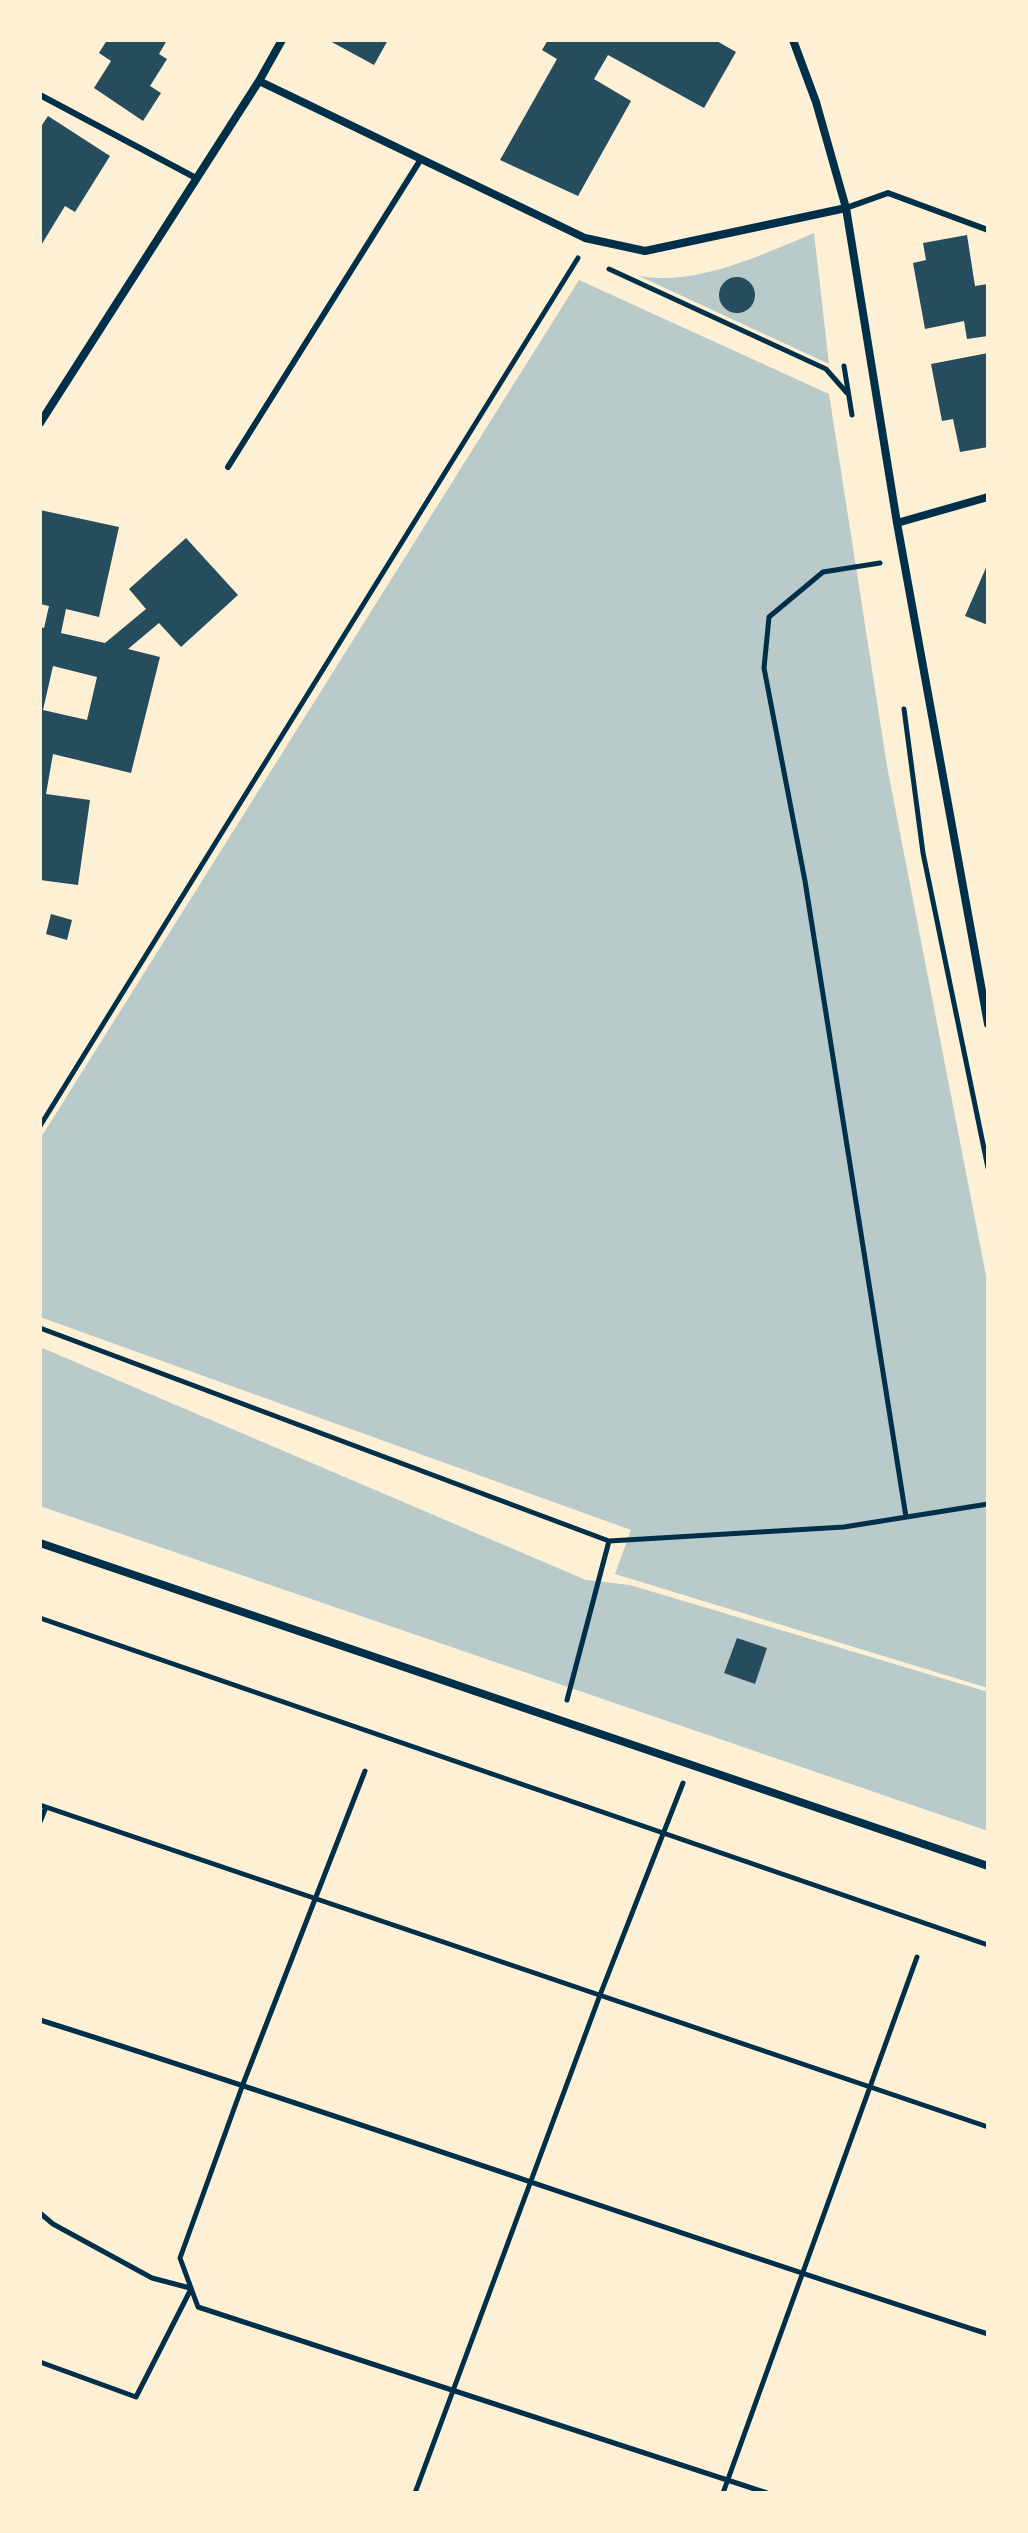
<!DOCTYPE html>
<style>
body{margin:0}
#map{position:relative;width:1028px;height:2533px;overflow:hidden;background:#fdf0d5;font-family:Signika,sans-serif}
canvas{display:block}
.frame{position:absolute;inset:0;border:42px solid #fdf0d5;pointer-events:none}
</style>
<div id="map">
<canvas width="1028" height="2533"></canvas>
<div class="frame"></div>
</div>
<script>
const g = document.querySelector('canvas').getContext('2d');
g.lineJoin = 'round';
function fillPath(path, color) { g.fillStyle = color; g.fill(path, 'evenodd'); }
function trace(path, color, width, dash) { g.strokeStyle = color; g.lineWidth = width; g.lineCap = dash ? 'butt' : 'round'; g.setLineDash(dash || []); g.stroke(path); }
fillPath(new Path2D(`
 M814,233L829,364L639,276C698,286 761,255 814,233Z
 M579,280L829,394L887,766L988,1286V1688L615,1574L631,1530L40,1317V1139Z
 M40,1347L586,1580L630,1585L988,1692V1831L40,1506Z`), '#b9caca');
fillPath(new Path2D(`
 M107,40H167L159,54L167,59L150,86L161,93L143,121L94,88L111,61L99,53Z
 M328,40H388L374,65Z
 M548,40H715L736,52L704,108L608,55L594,79L631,101L578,196L500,160L557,59L542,50Z
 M48,116L110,156L75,212L65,206L40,247V128Z
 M967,235L975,286L988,284V336L967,339L964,321L925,329L913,263L926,260L923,243Z
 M719 295a18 18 0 1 1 36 0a18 18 0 1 1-36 0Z
 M988,353V447L960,452L953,419L942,421L931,364Z
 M40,510L119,527L99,617L66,609L61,633L105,643L146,609L129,589L186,538L238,595L181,647L159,623L128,649L160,657L131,773L53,754L46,794L90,800L78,885L40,880V627L44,628L49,606L40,604ZM53,666L97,677L87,720L43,710Z
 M988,563V625L965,616Z
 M51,914L72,920L67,940L46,934Z
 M737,1638L767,1648L755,1684L724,1673Z`), '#264d5e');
trace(new Path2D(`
 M609,269L826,369L847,393
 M844,366L852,415
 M880,563L823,572L769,617L764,668L805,881L906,1517
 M904,709L923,853L988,1168
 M40,1126L578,258
 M40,1328L609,1541
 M40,1618L988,1945
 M567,1700L609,1541L844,1527L988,1504
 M365,1771L243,2084L180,2258L198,2307L767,2493
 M40,1805L988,2127
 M40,1822L46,1807
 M40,2020C357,2120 671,2232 988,2334
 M40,2213L53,2224L152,2278L190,2288
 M40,2362L136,2397L191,2289
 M415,2493L600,1995L683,1783
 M723,2493L917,1957`), '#003049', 5);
trace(new Path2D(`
 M40,95L196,178
 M846,208L888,193L988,230
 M228,467L421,159`), '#003049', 6);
trace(new Path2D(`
 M793,40L816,102L846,208L897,523L988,1024
 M259,81L585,238L645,251L846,208
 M40,423L259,81L282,40
 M897,523L988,497
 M40,1543L988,1866`), '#003049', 8);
</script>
